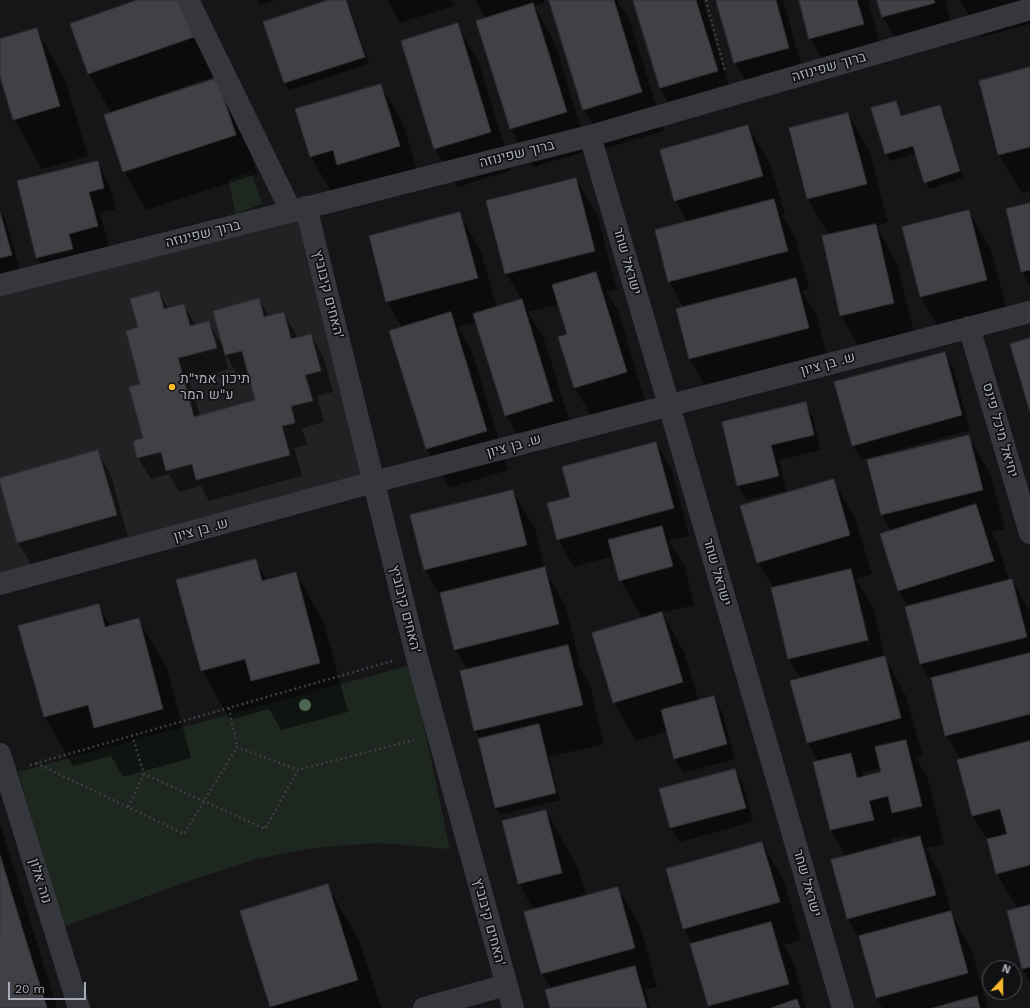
<!DOCTYPE html>
<meta charset="utf-8">
<style>
body{margin:0}
#map{position:relative;width:1030px;height:1008px;overflow:hidden;background:#161618;font-family:"Work Sans",sans-serif}
canvas{display:block}
.north{position:absolute;left:982px;top:960px;width:40px;height:40px;box-sizing:border-box;background:#111113;border:1px solid #4d4f55;border-radius:50%;rotate:21deg;font-size:11px;font-weight:700;line-height:16px;text-align:center;color:#a7acb9}
.north::after{content:'';display:block;margin:auto;width:14px;height:18px;background:#fdba28;clip-path:polygon(50% 0,100% 100%,50% 72%,0 100%)}
.scale{position:absolute;left:8px;top:982px;width:78px;height:18px;box-sizing:border-box;border:2px solid #a7acb9;border-top:0;padding-left:5px;font-size:12px;line-height:14px;white-space:nowrap;color:#a7acb9;-webkit-text-stroke:3px #111113;paint-order:stroke}
</style>
<div id="map">
<canvas width="1030" height="1008"></canvas>
<div class="north">N</div>
<div class="scale">20 m</div>
</div>
<script>
const g = document.querySelector('canvas').getContext('2d');
g.lineJoin = 'round';
function fillPath(path, color) { g.fillStyle = color; g.fill(path, 'evenodd'); }
function trace(path, color, width, dash) { g.strokeStyle = color; g.lineWidth = width; g.lineCap = dash ? 'butt' : 'round'; g.setLineDash(dash || []); g.stroke(path); }
function drawText(font, color, halo, rows, align = 'center') {
  g.font = font + ' "Work Sans",Heebo,sans-serif'; g.lineWidth = 3.5; g.setLineDash([]); g.textBaseline = 'middle'; g.strokeStyle = halo; g.fillStyle = color; for (const [text, x, y, turn = 0] of rows) {
    g.save(); g.translate(x, y); g.rotate((+turn || 0) * Math.PI / 180); g.textAlign = isNaN(turn) ? turn : align; if (halo) g.strokeText(text, 0, 0); g.fillText(text, 0, 0); g.restore();
  }
}
fillPath(new Path2D(`
 M302,217L367,480L0,576V293Z`), '#222225');
fillPath(new Path2D(`
 M251,171L262,204L236,214L228,180Z
 M411,665L450,849L377,843L313,848L257,859L192,880L63,927L18,772Z`), '#1d261f');
fillPath(new Path2D(`
 M140,0H183L215,76L129,106L130,108L217,80L239,118L257,174L146,210L124,171L112,114L89,74L71,24Z
 M257,0H276L260,5Z
 M332,0H347L348,3L369,64L289,90L285,83L264,22Z
 M387,0H452L453,6L400,23Z
 M475,0H544L545,3L534,6L555,43L588,151L533,167L511,129L478,21L486,19Z
 M552,0H617L630,21L664,131L606,148L584,110Z
 M634,0H703L733,99L676,116L660,88Z
 M717,0H783L804,75L751,90L735,62Z
 M800,0H868L885,62L833,77L810,38Z
 M878,0H945L957,41L905,55L883,17Z
 M960,0H1029L1030,24L982,37Z
 M457,24L479,63L512,170L457,187L435,148Z
 M37,30L65,79L88,156L42,169L14,119L0,72V40Z
 M1030,68V191L1022,193L999,155Z
 M380,85L403,123L421,185L333,195L311,157Z
 M896,102L902,117L939,106L943,113L963,178L929,189L925,182L916,153L890,161L886,154L873,109Z
 M848,114L870,152L888,222L876,226L897,263L916,342L863,354L841,315L829,235L808,199L790,129Z
 M748,126L770,164L785,214L782,215L796,239L809,289L802,291L817,317L830,367L712,398L690,359L677,309L684,308L669,281L688,223L675,200Z
 M97,162L109,184L116,209L100,213L109,248L50,279L37,258L18,182Z
 M576,179L598,217L617,290L607,292L618,311L648,410L597,426L575,388L568,335L559,304L528,312L544,339L575,439L528,454L506,415L477,322L458,327L472,352L508,470L449,488L427,449L390,331L402,328L387,302L370,237L459,213L481,252L497,308L522,300L506,274Z
 M1030,204V285L1022,271Z
 M0,209L5,219L20,269L0,275Z
 M969,211L991,250L1009,319L943,336L921,297L903,228Z
 M159,292L168,309L184,305L196,326L209,322L223,347L259,299L269,317L283,313L296,334L297,339L311,335L323,356L333,392L317,396L324,422L302,428L307,445L294,448L302,476L209,501L201,486L179,492L169,474L151,479L138,458L134,442L145,439L139,328ZM224,351L238,376L249,373L256,401L200,416L189,380L228,369Z
 M944,353L953,367L970,430L861,460L853,445Z
 M805,403L813,418L821,450L779,460L786,491L747,500L738,486L723,423Z
 M969,437L991,475L1005,529L991,532L998,544L1009,581L1012,580L1030,612V982L1022,969L1008,911L1018,909L997,874L989,843L973,816L961,760L946,735L934,687L921,664L908,607L898,590L891,531L882,515L869,461Z
 M656,443L672,471L689,536L669,541L684,565L694,605L662,613L684,652L699,701L714,698L722,712L735,759L683,773L674,758L667,731L636,741L613,702L643,619L620,580L614,556L574,567L558,539L572,498Z
 M97,451L110,473L128,536L31,564L18,543L0,479Z
 M833,480L855,518L872,574L856,579L873,608L885,658L906,696L923,757L916,758L928,779L944,844L926,848L941,875L953,917L972,951L988,1008H882L877,998L862,943L848,919L832,861L846,857L831,830L819,762L808,743L791,682L801,679L789,659L773,588L758,562ZM860,610H862L870,644L868,645ZM881,768L882,773L864,777L862,773ZM907,836L909,840L892,844L891,839Z
 M513,491L535,529L545,570L566,607L580,663H577L590,685L604,744L549,757L560,800L500,815L496,808L479,740H480L475,731L461,672L467,670L455,649L443,601L425,569Z
 M255,560L267,581L296,573L324,623L348,712L281,730L269,709L230,720L202,670Z
 M98,605L110,626L138,619L167,668L191,758L123,777L111,756L73,766L45,717Z
 M734,770L743,784L753,822L679,842L671,828L660,790Z
 M546,811L578,868L586,896L618,888L640,926L657,987L645,990L650,1008H551L552,989L542,973L534,911L519,883Z
 M0,823L57,1008H0Z
 M762,843L784,881L801,940L784,945L793,962L806,1008H710L693,944L684,929L667,870Z
 M327,885L360,942L381,1008H272L271,1007Z`), '#0007');
const building = new Path2D(`
 M137,0H181L194,37L88,74L70,24Z
 M329,0H346L365,57L284,83L263,22Z
 M549,0H614L642,92L583,110Z
 M633,0H696L718,71L660,88Z
 M716,0H776L789,48L734,63Z
 M799,0H857L864,24L809,39Z
 M877,0H934L935,3L882,17Z
 M533,3L567,112L510,129L476,21Z
 M458,23L491,132L434,149L401,41Z
 M37,28L60,106L13,120L0,76V39Z
 M1030,67V147L998,155L979,81Z
 M217,78L236,135L123,172L104,115Z
 M381,84L400,146L337,165L333,150L310,157L295,109Z
 M896,101L901,116L940,105L960,171L924,183L913,146L885,154L871,108Z
 M848,113L867,184L807,199L789,128Z
 M748,125L763,176L674,201L660,150Z
 M98,161L104,188L89,192L98,226L69,234L73,249L36,258L17,181Z
 M576,178L595,251L505,274L486,201Z
 M774,199L788,251L668,282L655,230Z
 M1030,203V270L1021,272L1006,209Z
 M969,210L987,280L920,297L902,227Z
 M0,212L12,255L0,258Z
 M460,212L478,278L386,302L369,236Z
 M876,224L894,303L840,316L822,236Z
 M596,272L627,372L574,388L558,337L567,334L552,285Z
 M796,278L809,328L689,359L676,309Z
 M159,291L164,309L184,304L190,326L209,321L217,348L178,358L194,417L255,400L242,351L225,355L213,311L259,298L264,317L284,312L291,339L311,334L321,371L305,375L313,401L291,406L295,423L282,426L290,455L196,480L192,464L166,471L161,452L137,458L133,441L143,438L129,387L140,384L126,331L138,327L130,299Z
 M522,299L553,401L505,416L473,314Z
 M451,312L487,431L426,449L389,331Z
 M1030,338V412L1010,344Z
 M945,352L962,415L852,446L834,382Z
 M806,402L814,435L771,445L779,476L737,486L722,422Z
 M969,435L983,490L881,515L867,460Z
 M656,442L674,508L557,540L547,503L570,497L562,467Z
 M98,450L117,515L17,543L0,483V478Z
 M834,479L850,535L757,563L740,506Z
 M513,490L527,545L424,570L410,515Z
 M976,504L994,561L898,591L880,534Z
 M662,526L673,566L619,581L608,540Z
 M256,559L262,581L296,572L320,663L251,681L245,659L201,671L176,580Z
 M545,567L559,624L454,650L440,593Z
 M851,569L868,640L788,659L771,588Z
 M1012,579L1027,637L920,664L905,607Z
 M99,604L105,627L139,618L163,709L94,728L88,705L44,717L18,626Z
 M662,612L683,682L613,703L592,633Z
 M568,645L583,705L474,731L460,671Z
 M1030,653V714L945,736L931,678Z
 M885,656L901,718L807,743L790,681Z
 M714,696L727,744L674,759L661,710Z
 M539,724L556,793L495,808L478,739Z
 M906,740L922,806L892,813L888,796L869,801L874,820L830,830L813,762L851,753L857,778L881,772L875,747Z
 M1030,741V865L996,874L987,839L1007,834L1000,809L972,816L957,760Z
 M735,769L746,808L670,828L659,789Z
 M546,810L562,873L518,884L502,821Z
 M920,836L936,895L847,919L831,860Z
 M762,842L780,902L683,929L666,869Z
 M0,855L28,947L47,1008H0Z
 M328,884L358,980L270,1007L240,911Z
 M618,887L635,948L541,974L524,912Z
 M1030,905V967L1022,969L1007,911Z
 M951,911L968,973L876,998L859,936Z
 M771,922L789,984L708,1006L690,944Z
 M635,966L647,1008H550L545,990Z
 M977,996L980,1008H933Z
 M797,999L800,1008H771Z`);
fillPath(building, '#404045');
trace(building, '#302f34', 1);
trace(new Path2D(`
 M706,0L725,71
 M229,708L237,747
 M132,735L144,774L265,829L298,770L414,740
 M36,763L184,834L237,747L298,770
 M30,765L392,661
 M128,807L144,774`), '#3c3e44', 2.5, [2, 3]);
trace(new Path2D(`
 M188,0L291,211
 M590,136L669,405L843,1008
 M306,207L416,654L513,1008
 M0,285L590,136L1030,9
 M969,327L1030,533
 M0,584L374,482L1030,312
 M0,754L79,1008
 M424,1008L506,985`), '#36373d', 22);
g.fillStyle = '#4e6551';
for (const [x, y] of [
 [305,705]
]) { g.beginPath(); g.arc(x, y, 6, 0, 2 * Math.PI); g.fill(); }
for (const [x, y, r, color] of [
 [172,387,4,"#fdba28"]
]) { const dot = new Path2D(); dot.arc(x, y, r, 0, 2 * Math.PI); g.fillStyle = color; g.fill(dot); trace(dot, '#111113', 1.5); }
drawText('14px', '#a7acb9', '#111113', [
 ["ברוך שפינוזה",829,67,-16],
 ["ברוך שפינוזה",517,154,-14],
 ["ברוך שפינוזה",203,234,-14],
 ["ישראל שחר",627,261,74],
 ["האחים קיבוביץ'",328,294,76],
 ["ש. בן ציון",828,364,-15],
 ["יחיאל מיכל פינס",1000,430,74],
 ["ש. בן ציון",514,446,-15],
 ["ש. בן ציון",201,530,-15],
 ["ישראל שחר",717,572,74],
 ["האחים קיבוביץ'",405,609,76],
 ["נוה אלון",40,881,73],
 ["ישראל שחר",807,883,74],
 ["האחים קיבוביץ'",489,922,75]
]);
drawText('14px', '#a7acb9', '#111113', [
 ["תיכון אמי\"ת",180,379],
 ["ע\"ש המר",180,395]
], 'left');
</script>
